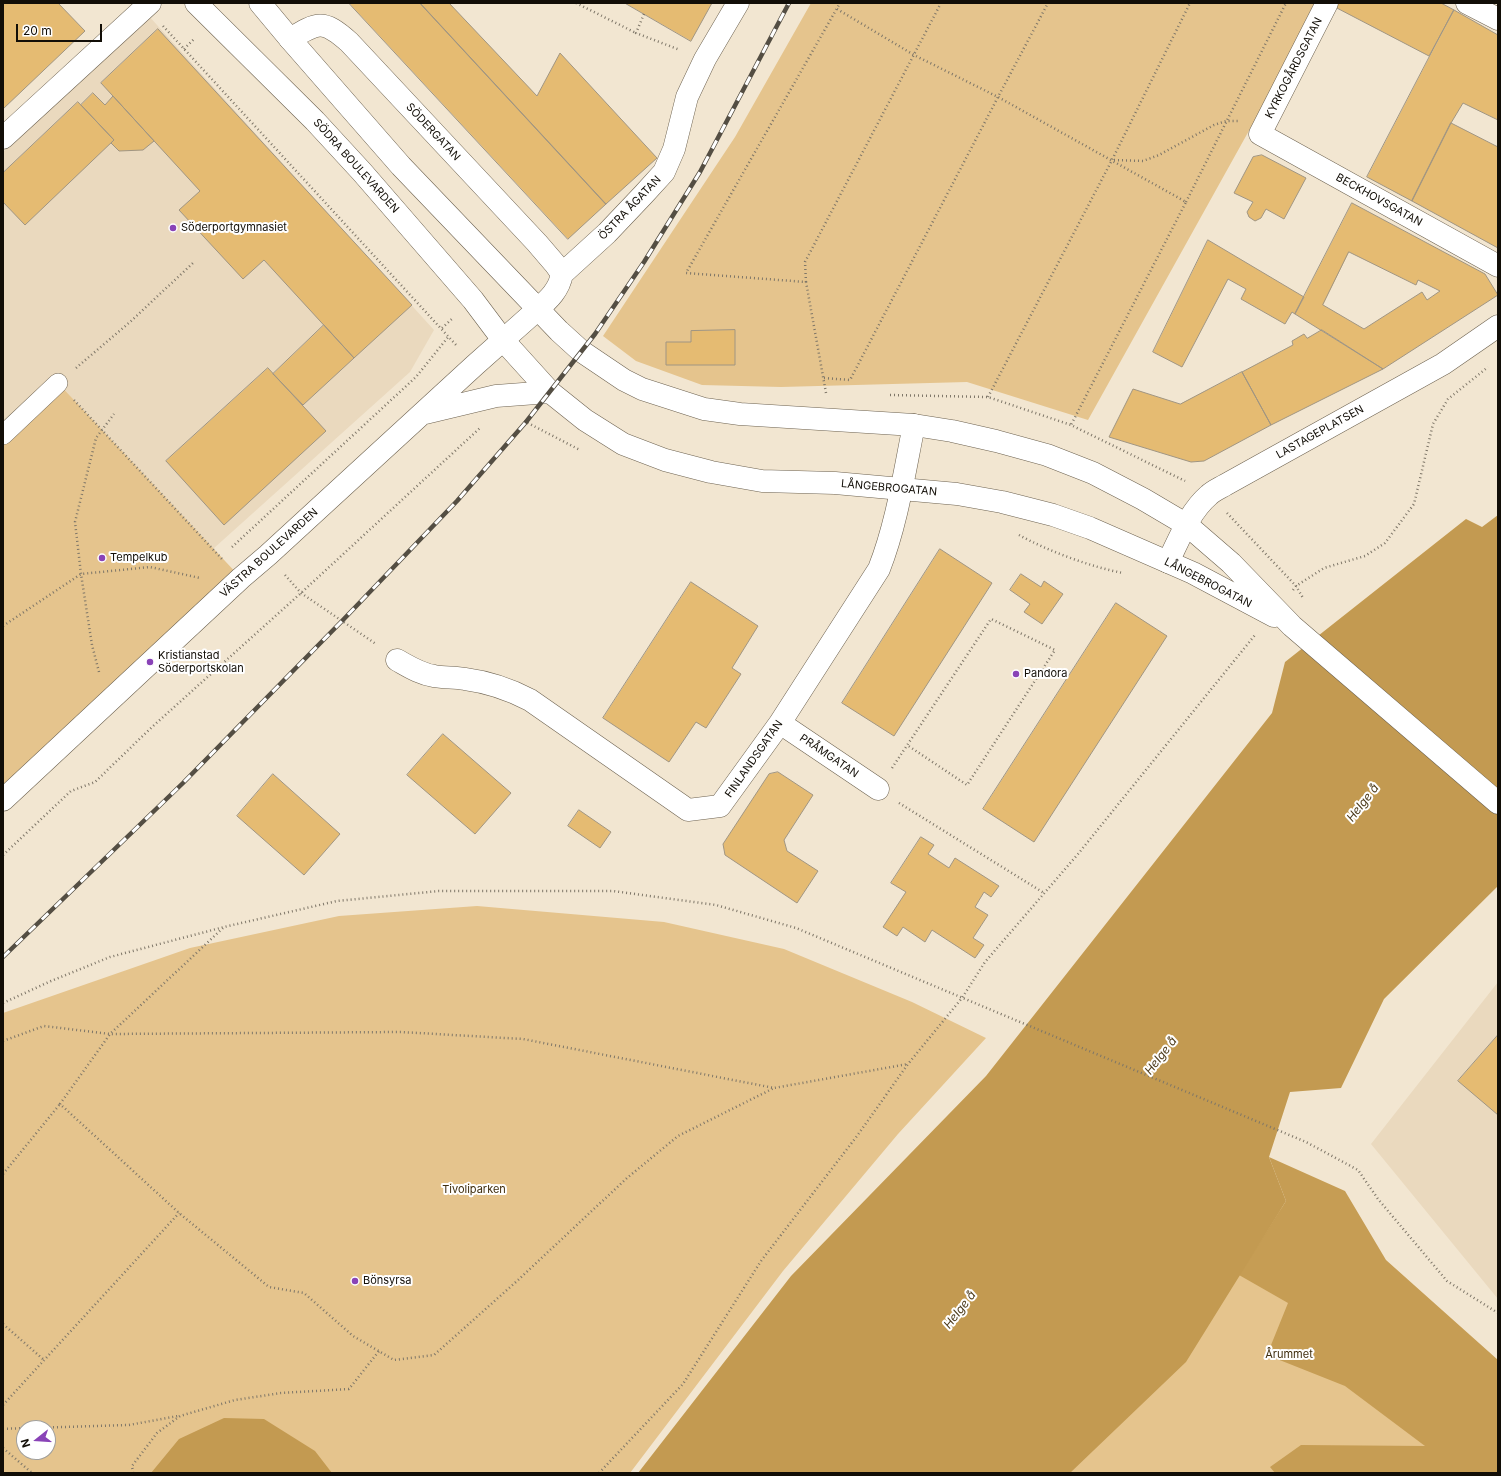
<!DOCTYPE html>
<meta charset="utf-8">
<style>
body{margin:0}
#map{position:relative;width:1501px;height:1476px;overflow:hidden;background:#f2e6d1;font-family:Inter,sans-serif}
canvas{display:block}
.frame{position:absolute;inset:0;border:4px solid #120e07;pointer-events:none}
.north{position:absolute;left:16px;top:1420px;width:40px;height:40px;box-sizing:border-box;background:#fff;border:1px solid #a09f9c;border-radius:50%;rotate:253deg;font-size:11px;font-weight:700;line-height:16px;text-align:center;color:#120e07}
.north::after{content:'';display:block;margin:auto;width:14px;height:18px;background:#8943b7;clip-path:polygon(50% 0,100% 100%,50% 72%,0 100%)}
.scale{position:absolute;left:16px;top:24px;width:86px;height:18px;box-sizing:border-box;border:2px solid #120e07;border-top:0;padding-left:5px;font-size:12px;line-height:14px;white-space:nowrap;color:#120e07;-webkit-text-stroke:3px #fff;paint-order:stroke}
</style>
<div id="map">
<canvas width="1501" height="1476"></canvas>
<div class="frame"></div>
<div class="north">N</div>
<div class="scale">20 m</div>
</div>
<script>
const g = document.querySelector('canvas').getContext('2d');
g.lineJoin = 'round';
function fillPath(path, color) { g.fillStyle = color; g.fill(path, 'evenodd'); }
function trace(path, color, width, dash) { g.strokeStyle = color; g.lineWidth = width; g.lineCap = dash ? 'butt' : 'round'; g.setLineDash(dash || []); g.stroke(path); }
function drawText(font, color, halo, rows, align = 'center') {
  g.font = font + ' Inter,sans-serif'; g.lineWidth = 4; g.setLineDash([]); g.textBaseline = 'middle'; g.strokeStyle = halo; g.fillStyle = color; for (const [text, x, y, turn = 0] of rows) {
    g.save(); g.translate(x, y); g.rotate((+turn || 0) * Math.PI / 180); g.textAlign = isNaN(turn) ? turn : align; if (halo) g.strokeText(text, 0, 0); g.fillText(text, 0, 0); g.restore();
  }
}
fillPath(new Path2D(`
 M147,14L434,330L410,372L213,549L58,383L3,435V152Z
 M1498,982V1299L1371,1144Z`), '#ead9be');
fillPath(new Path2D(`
 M811,3H1320L1088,420L967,382L781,387L702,385L636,361L603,336L735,137Z
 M58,383L241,578L3,800V435Z
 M477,906L664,922L784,949L912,1002L986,1038L898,1134L783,1271L630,1473H3V1013L190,948L339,916ZM24,1428H48V1452H24Z
 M1292,1200L1498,1473H969Z`), '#e5c48d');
fillPath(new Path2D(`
 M1269,1157L1345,1191L1386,1260L1498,1360V1473H1275L1270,1467L1301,1445L1425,1446L1345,1386L1267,1355L1288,1303L1239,1275L1286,1201Z`), '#c69d54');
fillPath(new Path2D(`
 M1498,515V886L1384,999L1341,1088L1290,1092L1269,1157L1286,1201L1186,1362L1070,1473H638L791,1276L986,1076L1272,713L1285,662L1466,519L1482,527Z
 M224,1418L264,1419L315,1451L332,1473H151L179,1439Z`), '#c39a51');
const building = new Path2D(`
 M3,3H58L85,31L3,109Z
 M349,3H420L606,204L568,239Z
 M420,3H449L537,96L560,53L657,158L606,204Z
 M625,3H712L691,41Z
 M1334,3H1441L1454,10L1429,56L1333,6Z
 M1454,10L1498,35V120L1463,103L1451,123L1412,201L1367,177Z
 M158,29L412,305L354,358L264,260L243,279L179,210L200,191L101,83Z
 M93,93L105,105L113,96L154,141L143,150L119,151L111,143L114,140L81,105Z
 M78,102L114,140L25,225L3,202V173Z
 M1451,123L1498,147V248L1412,201Z
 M1262,155L1306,178L1284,219L1266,209L1261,218L1255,221L1249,217L1247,212L1253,202L1234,193L1253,157Z
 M1352,203L1485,274L1498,295L1383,369L1295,314ZM1349,252L1416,285L1418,280L1440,291L1427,300L1422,292L1364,329L1323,305Z
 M1208,240L1304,297L1295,314L1292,312L1285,324L1241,299L1246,289L1228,279L1182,367L1153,352Z
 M324,325L354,358L303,405L273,374Z
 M735,330V365H666V342H691V331Z
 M1322,330L1383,369L1271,425L1242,372L1293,345L1292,341L1304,334L1307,338Z
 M268,368L326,431L224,525L166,461Z
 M1242,372L1271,425L1204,461L1191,462L1109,437L1133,389L1180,404Z
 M940,549L992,583L894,736L842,703Z
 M1021,574L1041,587L1044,581L1063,594L1042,624L1024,612L1030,604L1010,590Z
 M691,582L758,626L732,668L741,674L706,728L696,722L669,762L603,718Z
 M1116,603L1167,636L1034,842L983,809Z
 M443,734L511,793L475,834L407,775Z
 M778,772L813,795L784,840L787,851L818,871L797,903L725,855L723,844L769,774Z
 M273,774L340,834L304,875L237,816Z
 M579,810L611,832L600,848L568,826Z
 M921,837L934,845L928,854L949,868L955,858L999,886L991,897L984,892L975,907L988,915L973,938L984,945L975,958L932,930L925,942L903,927L897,936L883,927L906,892L891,883Z
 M1498,1035V1115L1458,1081Z`);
fillPath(building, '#e5bb72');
trace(building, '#a09582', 1);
const pedestrian = new Path2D(`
 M3,435L58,383`);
const minor = new Path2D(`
 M1327,3L1260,134L1498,266
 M1467,3L1498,19
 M290,39C318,22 323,19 349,42L537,243L555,264L562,274
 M3,138L150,3
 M538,309C549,299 559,290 562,274L607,233L644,194L664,172L674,149L687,97L705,59L738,3
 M1168,562C1179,540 1189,512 1209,495C1213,491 1220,488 1225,485L1443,364L1498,326
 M397,660C408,666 420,674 434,676C444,678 455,677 465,679C488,682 509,689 530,700L688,810L720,806L780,723L879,569C897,523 904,474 914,425
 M780,723L878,789`);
const tertiary = new Path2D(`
 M425,413L496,396L550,392
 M3,800L241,578L268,555L475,365L538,309`);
const secondary = new Path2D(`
 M196,3L315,121L362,172L473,300L503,340L550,392L585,420L623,444L665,460L711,472L762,481L835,483L957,494L1002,502L1053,515L1090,528L1193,573L1274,616
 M260,3L290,39L401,166L559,331L581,351L624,380L642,389L704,409L740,414L914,425L952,431L996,441L1047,455L1093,473L1143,499L1187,525L1231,563L1292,626L1498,803`);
trace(pedestrian, '#6d6250', 20);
trace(minor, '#6d6250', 23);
trace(tertiary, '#6d6250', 23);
trace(secondary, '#6d6250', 23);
trace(new Path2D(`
 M576,3L636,33
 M837,9L914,55L998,97L1186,202L1071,425
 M644,14L636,33L680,50
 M163,26L457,346
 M184,49L195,38
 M1114,160L1143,161L1159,155L1214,125L1226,121H1238
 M1186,202L1286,3
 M806,282L805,262L941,3
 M442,328L453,318
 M76,368L130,322L193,263
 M824,378L850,380L998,97L1048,3
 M826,393L806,282L686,273L840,3
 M890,395L988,397L1071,425L1185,481
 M988,397L1112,160L1190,3
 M74,400L222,559
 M524,421L580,450
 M1227,513L1296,586L1303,598
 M1019,535C1048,551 1091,567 1123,573
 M232,547L416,377L449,336
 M285,575L301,593L376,644
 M1293,590L1296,586L1324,568L1365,556L1385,543L1414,504L1433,424L1448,399L1488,367
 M3,626L81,574L150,567L200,578
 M99,672L92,645L81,574L75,522L96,438L114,414
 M892,768L991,619L1055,650L967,785L907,745
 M899,803L1044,893
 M3,855L71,791L95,782L152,727L301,593L480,428
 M223,928L110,1034L60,1104L179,1213L269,1287L304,1293L353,1336L394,1360L434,1355L517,1281L627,1178L678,1136L774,1088
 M3,1003L51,981L110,957L224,927L337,901L439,891H613L716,905L796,928L1306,1142L1358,1170L1378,1199L1447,1281L1498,1313
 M3,1041L44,1026L110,1034L401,1032L523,1039L774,1088L908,1064
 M3,1174L60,1104
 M3,1324L44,1360
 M3,1405L179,1213
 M29,1428L129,1425L178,1416
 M3,1429L24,1428
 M3,1448L32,1473
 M133,1473L132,1466L157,1433L180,1416L235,1400L281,1393L349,1389L379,1351
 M599,1473L683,1384L761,1261L857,1136L908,1064L962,998L985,962L1078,854L1255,635`), '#7e7668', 2.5, [1, 3]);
trace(pedestrian, '#fff', 19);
trace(minor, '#fff', 22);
trace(tertiary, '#fff', 22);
trace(secondary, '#fff', 22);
const rail = new Path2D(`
 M3,957L183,783L342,621L457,501L526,422L595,334L644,262L700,172L789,3`);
trace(rail, '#544e43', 4.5);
trace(rail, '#fff', 3, [9]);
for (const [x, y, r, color] of [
 [173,228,4,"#8943b7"],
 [102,558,4,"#8943b7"],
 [150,662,4,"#8943b7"],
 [1016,674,4,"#8943b7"],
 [355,1281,4,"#8943b7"]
]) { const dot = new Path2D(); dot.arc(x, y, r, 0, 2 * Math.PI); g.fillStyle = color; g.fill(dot); trace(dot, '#fff', 1.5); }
drawText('11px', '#120e07', '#fff', [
 ["KYRKOGÅRDSGATAN",1294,68,-63],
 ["SÖDERGATAN",433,132,47],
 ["SÖDRA BOULEVARDEN",356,166,48],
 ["BECKHOVSGATAN",1379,200,29],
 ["ÖSTRA ÅGATAN",630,208,-46],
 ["LASTAGEPLATSEN",1320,432,-29],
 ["LÅNGEBROGATAN",889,488,5],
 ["VÄSTRA BOULEVARDEN",269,553,-42],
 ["LÅNGEBROGATAN",1208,583,27],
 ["PRÅMGATAN",829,756,34],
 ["FINLANDSGATAN",754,759,-55]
]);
drawText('11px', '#120e07', '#fff', [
 ["Söderportgymnasiet",181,228],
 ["Tempelkub",110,558],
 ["Kristianstad",158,656],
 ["Söderportskolan",158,669],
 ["Pandora",1024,674],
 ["Bönsyrsa",363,1281]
], 'left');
drawText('11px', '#3f2d0d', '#fff', [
 ["Tivoliparken",474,1190],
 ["Årummet",1289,1355]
]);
drawText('italic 12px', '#4b3919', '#fff', [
 ["Helge å",1363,803,-52],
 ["Helge å",1161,1056,-52],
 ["Helge å",960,1310,-52]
]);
</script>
